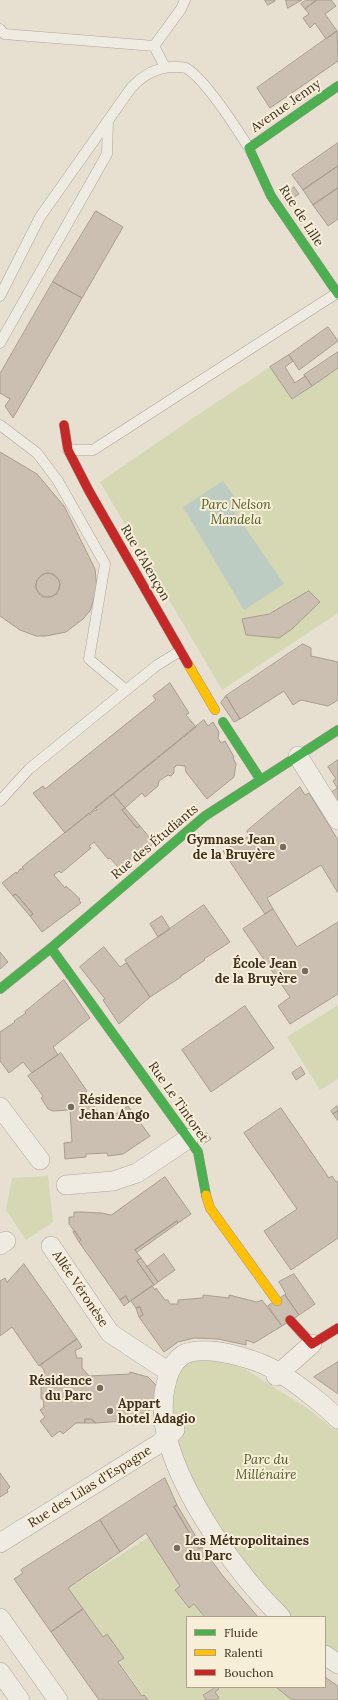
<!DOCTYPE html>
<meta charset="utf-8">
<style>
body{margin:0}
#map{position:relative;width:338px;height:1700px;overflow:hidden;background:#e7e0d1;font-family:Lora,serif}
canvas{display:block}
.legend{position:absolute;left:186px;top:1616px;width:140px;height:72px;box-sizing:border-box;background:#f7eed8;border:1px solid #ada18e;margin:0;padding:5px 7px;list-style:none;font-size:12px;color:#3d2e20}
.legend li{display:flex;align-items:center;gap:8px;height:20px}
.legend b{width:20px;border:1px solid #ada18e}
</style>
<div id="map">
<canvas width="338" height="1700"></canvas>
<ul class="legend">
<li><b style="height:5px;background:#4caf50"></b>Fluide</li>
<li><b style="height:5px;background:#ffc107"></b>Ralenti</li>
<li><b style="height:5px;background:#c62828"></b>Bouchon</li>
</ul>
</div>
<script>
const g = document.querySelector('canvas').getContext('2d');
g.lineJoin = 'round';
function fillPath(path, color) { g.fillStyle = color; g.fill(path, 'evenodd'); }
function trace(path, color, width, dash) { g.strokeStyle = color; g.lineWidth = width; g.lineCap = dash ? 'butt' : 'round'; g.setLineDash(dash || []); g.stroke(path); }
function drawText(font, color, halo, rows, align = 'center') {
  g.font = font + ' Lora,serif'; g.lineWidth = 4; g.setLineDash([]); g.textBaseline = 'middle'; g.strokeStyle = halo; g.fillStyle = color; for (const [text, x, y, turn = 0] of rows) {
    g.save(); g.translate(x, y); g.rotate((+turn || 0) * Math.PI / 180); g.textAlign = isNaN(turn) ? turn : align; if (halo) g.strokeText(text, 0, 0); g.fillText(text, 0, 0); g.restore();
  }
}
fillPath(new Path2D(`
 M270,367L292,399L338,368V613L222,690L100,482L193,418Z
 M338,1005V1079L320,1090L287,1037Z
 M48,1176L53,1222L26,1240L6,1210L12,1178Z
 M206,1358L232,1364L245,1369L307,1408L332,1428L335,1425L338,1428V1655L325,1645V1617H292L270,1596L212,1522L178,1449L172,1420L174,1372L194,1359Z
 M149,1537L180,1586L175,1591L188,1608L194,1604L205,1617H187V1687H278L294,1700H146L68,1588Z`), '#d6d7b3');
fillPath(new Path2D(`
 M223,481L240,504L233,510L284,584L244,610L183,507Z`), '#bcccc2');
const building = new Path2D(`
 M265,0H275V1L268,5Z
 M286,0H302L288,8Z
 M306,0H317L305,9L301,4Z
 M317,0H331L336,6L325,14L337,31L326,39L315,23L310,28L303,18L309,14L305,9Z
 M337,31L338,61L270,108L257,88Z
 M338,143V166L303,190L292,175Z
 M338,166V188L313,205L303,190Z
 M294,187L299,194L293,198L289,192Z
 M338,188V219L328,226L313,205Z
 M96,211L123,227L82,298L53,282Z
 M53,282L82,298L13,418L5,406L10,399L0,393V374Z
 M328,327L338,341L299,370L289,355Z
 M338,352V368L312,386L304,375Z
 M289,355L293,361L285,367L295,383L305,376L312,386L292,399L270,367Z
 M0,452L37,474L64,506L95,569L97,589L90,611L83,619L66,632L46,636H36L20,630L0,616ZM47,573L52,574L58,579L60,584L57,594L50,597H43L39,594L35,587L37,580L41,576Z
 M36 585a12 12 0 1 1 24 0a12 12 0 1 1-24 0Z
 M309,591L320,602L292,629L279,638L246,635L242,619L269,614Z
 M303,644L311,648V656L338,662V700L328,706L301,700L293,705L284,691L240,719L226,696Z
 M170,683L189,713L186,715L196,727L65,833L33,793L43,786L45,789L156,700L153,696Z
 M226,696L240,719L234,722L221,703Z
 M204,720L208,726L213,722L219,732L218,738L221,743L225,741L234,757L233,758L236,764L234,777L207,799L186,772L185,766L177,765L174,768V773L171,776L168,775L159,781L158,786L145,797L142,793L125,808L113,794Z
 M338,760V789L333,781L336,779L328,767Z
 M300,787L305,795L309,793L338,840V893L321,865L267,898L273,909L265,914L223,851L249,836L247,831Z
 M338,788V810L328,795Z
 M113,794L125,808L122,810L137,828L140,826L154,843L131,862L129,859L119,868L110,858L108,859L94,842L89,846L91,848L61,873L59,871L54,875L65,888L66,886L80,899L79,900L81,903L42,932L30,916L33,914L16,894L13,896L2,883L16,872L17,874L20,869H24L22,867L89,813L90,815L93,811L97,810L95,808Z
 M125,808L140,826L137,828L122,810Z
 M16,894L33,914L30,916L13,896Z
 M204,905L230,942L204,959L205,960L181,976V977L150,997L125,960Z
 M273,909L297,947L338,922V994L290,1024L278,1006L290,997L243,929Z
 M162,916L170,929L158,937L150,924Z
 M104,947L120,967L126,963L150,997L119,1024L103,1000L105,999L80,967Z
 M0,952L8,962L0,969Z
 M64,980L90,1018L53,1047L58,1055L32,1073L23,1062L9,1073L0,1061V1032L15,1022L14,1021L26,1013L25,1012Z
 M245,1006L274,1048L211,1092L182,1050Z
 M61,1053L87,1091L85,1093L103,1119L111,1113L113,1116L128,1106L150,1136L123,1154L108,1156L107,1153L86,1154V1157L65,1159L64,1143L72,1142L70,1110L53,1111L48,1109L41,1098L43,1096L28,1076Z
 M301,1067L305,1074L296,1080L292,1073Z
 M337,1106L338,1111L333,1114L331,1111Z
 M281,1108L329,1178L332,1176L336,1182L338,1181V1238L291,1270L264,1231L297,1209L244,1133Z
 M338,1111V1121L333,1114Z
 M207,1133L211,1139L203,1144L199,1138Z
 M165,1177L191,1214L178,1223L177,1221L135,1250L141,1258L137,1261L154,1285L129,1302L126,1296L120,1300L79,1242L81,1240L69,1224V1217H74V1212H82L102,1213L111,1215Z
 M177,1221L178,1223L137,1252L135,1250Z
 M75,1231L81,1240L79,1242L73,1232Z
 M164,1254L175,1270L158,1282L147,1267Z
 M141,1258L158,1282L154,1285L137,1261Z
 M24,1264L77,1339L39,1366L12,1327L0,1336V1281L5,1278L7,1282Z
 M294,1274L315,1304L299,1315L285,1295L286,1294L279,1282Z
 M152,1286L155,1290L156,1288L165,1300H168L170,1304H178V1300L203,1298V1295L229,1298V1295L257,1302L262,1300L282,1326L254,1343L246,1340V1345L218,1339L194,1338L178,1342L164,1352L139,1317L143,1315L140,1307L136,1308L131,1301Z
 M285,1295L299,1315L282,1326L268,1306Z
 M126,1296L129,1302L124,1306L120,1300Z
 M140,1307L143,1315L139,1317L136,1308Z
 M77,1339L82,1347L75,1351L77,1358H82V1368L89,1376L130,1374V1372L148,1377L159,1388L154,1407L142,1416L123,1421L96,1423L91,1419H85V1423H76L63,1434L60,1431L52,1437L40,1421L45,1417L40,1410L44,1407L43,1399H41V1381L44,1380V1370L40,1365Z
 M338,1362V1394L314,1377Z
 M85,1419H91L96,1423H85Z
 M0,1473L10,1487L7,1490L8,1492L0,1497Z
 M165,1478L177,1505L174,1507L199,1549L202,1547L222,1575L258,1617H205L194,1604L189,1608L175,1590L180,1586L146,1533L120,1552L100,1520Z
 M177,1505L202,1547L199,1549L174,1507Z
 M100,1520L120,1552L68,1588L83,1609L51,1632L14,1579L23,1573L21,1570Z
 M83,1609L103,1637L107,1634L124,1658L118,1662L142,1696L144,1695L148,1700H99L51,1632Z
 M325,1677L338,1686V1700H292L276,1687H325Z
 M212,1687H217L219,1689L215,1692L219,1698L216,1700H204L206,1699L203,1695L213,1689Z`);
fillPath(building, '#cbbfb2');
trace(building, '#a89c90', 1);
const lane = new Path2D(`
 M0,29L4,34L154,46
 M165,67L154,46L181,9L185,0
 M0,296L40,217L131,88C143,75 156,67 174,67C178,67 183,67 186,68C204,78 237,129 249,148
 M0,343L107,154L108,121
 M0,425L37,453L58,481L105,564L89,659L126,690
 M68,450H93L337,293
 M0,801L29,769L156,666L180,651`);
const street = new Path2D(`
 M298,756L338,820
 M0,1107L40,1160
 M66,1185L113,1181L137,1173L189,1138
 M0,1245L6,1241
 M51,1246L110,1333L169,1372
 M276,1376L312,1344
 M0,1543L160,1443L175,1430
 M281,1617C237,1574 182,1497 167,1437C162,1419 162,1397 167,1380C170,1368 178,1354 191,1352C216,1347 261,1360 281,1374C299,1385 323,1404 338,1419
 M0,1618L58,1700
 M325,1655L338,1664
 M0,1672L20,1700`);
const fast = new Path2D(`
 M338,86L249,148L271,196L338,294
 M223,722L260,779
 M51,948L198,1152L206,1195
 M0,989L51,948L205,816L338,730`);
const slow = new Path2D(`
 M188,664L215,710
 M206,1195L210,1208L277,1301`);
const jam = new Path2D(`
 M64,425L68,450L89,491L188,664
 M290,1320L312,1344L338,1328`);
trace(lane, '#ada599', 11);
trace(street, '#ada599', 20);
trace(fast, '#9c958a', 10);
trace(slow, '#9c958a', 10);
trace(jam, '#9c958a', 10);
trace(lane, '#efebe3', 10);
trace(street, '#efebe3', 19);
trace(fast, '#4caf50', 9);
trace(slow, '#ffc107', 9);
trace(jam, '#c62828', 9);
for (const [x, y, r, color] of [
 [283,847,4,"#786c5e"],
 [305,971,4,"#786c5e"],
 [71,1107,4,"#786c5e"],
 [100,1388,4,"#786c5e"],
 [110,1411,4,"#786c5e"],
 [177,1548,4,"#786c5e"]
]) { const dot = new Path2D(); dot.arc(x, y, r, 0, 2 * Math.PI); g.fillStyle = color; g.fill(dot); trace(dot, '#f7eed8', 1.5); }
drawText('13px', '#3d2e20', '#f7eed8', [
 ["Avenue Jenny",286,106,-35],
 ["Rue de Lille",301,216,57],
 ["Rue d'Alençon",145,563,60],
 ["Rue des Étudiants",155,842,-40],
 ["Rue Le Tintoret",178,1102,55],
 ["Allée Véronèse",80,1289,56],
 ["Rue des Lilas d'Espagne",90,1487,-32]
]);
drawText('italic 13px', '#4d5a26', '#f7eed8', [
 ["Parc Nelson",236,505],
 ["Mandela",236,520],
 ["Parc du",266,1460],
 ["Millénaire",266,1475]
]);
drawText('bold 13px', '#3d2e20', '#f7eed8', [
 ["Gymnase Jean",275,840],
 ["de la Bruyère",275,855],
 ["École Jean",297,964],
 ["de la Bruyère",297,979],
 ["Résidence",79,1100,"left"],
 ["Jehan Ango",79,1115,"left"],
 ["Résidence",92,1381],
 ["du Parc",92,1396],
 ["Appart",118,1404,"left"],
 ["hotel Adagio",118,1419,"left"],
 ["Les Métropolitaines",185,1541,"left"],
 ["du Parc",185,1556,"left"]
], 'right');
</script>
